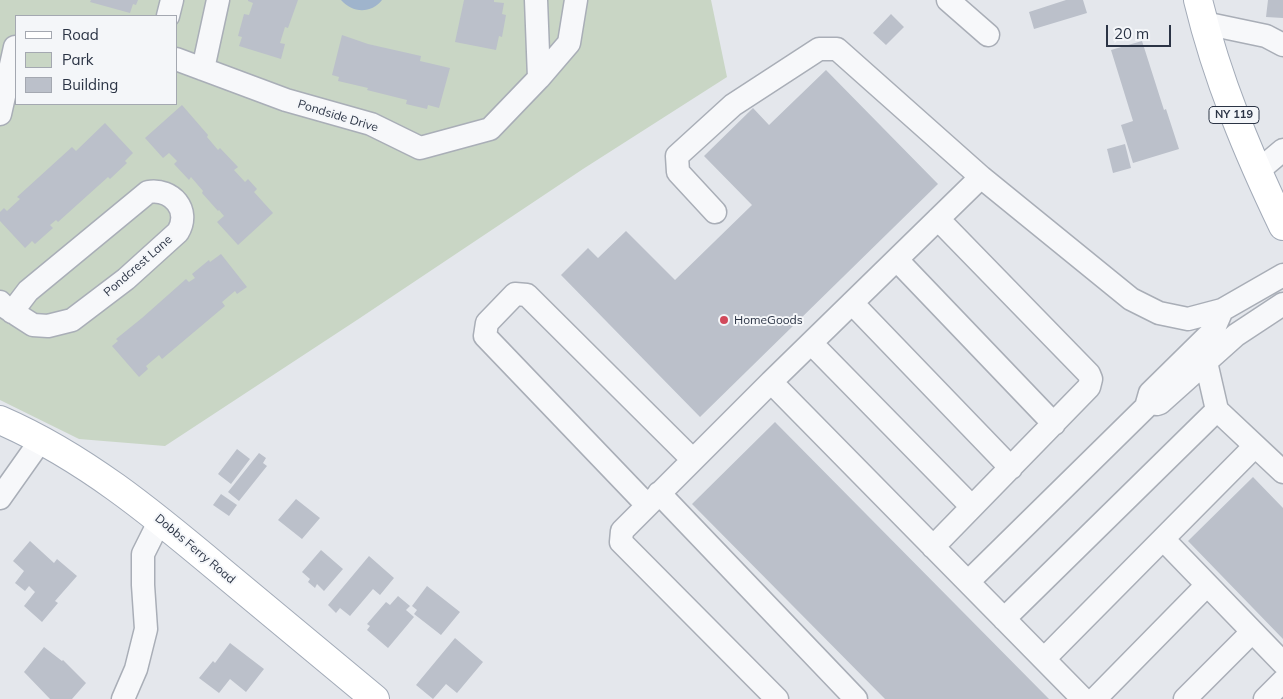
<!DOCTYPE html>
<style>
body{margin:0}
#map{position:relative;width:1283px;height:699px;overflow:hidden;background:#e4e7ec;font-family:Mulish,sans-serif}
canvas{display:block}
.legend{position:absolute;left:15px;top:15px;width:162px;height:90px;box-sizing:border-box;background:#f4f6f9;border:1px solid #a4a8b1;margin:0;padding:6px 9px;list-style:none;font-size:15px;color:#2b3445}
.legend li{display:flex;align-items:center;gap:10px;height:25px}
.legend b{width:25px;border:1px solid #a4a8b1}
.scale{position:absolute;left:1106px;top:25px;width:65px;height:22px;box-sizing:border-box;border:2px solid #2b3445;border-top:0;padding-left:6px;font-size:15px;line-height:18px;white-space:nowrap;color:#2b3445;-webkit-text-stroke:4px #f4f6f9;paint-order:stroke}
</style>
<div id="map">
<canvas width="1283" height="699"></canvas>
<ul class="legend">
<li><b style="height:6px;background:#fff"></b>Road</li>
<li><b style="height:14px;background:#c9d6c5"></b>Park</li>
<li><b style="height:14px;background:#bbc0ca"></b>Building</li>
</ul>
<div class="scale">20 m</div>
</div>
<script>
const g = document.querySelector('canvas').getContext('2d');
g.lineJoin = 'round';
function fillPath(path, color) { g.fillStyle = color; g.fill(path, 'evenodd'); }
function trace(path, color, width, dash) { g.strokeStyle = color; g.lineWidth = width; g.lineCap = dash ? 'butt' : 'round'; g.setLineDash(dash || []); g.stroke(path); }
function drawText(font, color, halo, rows, align = 'center') {
  g.font = font + ' Mulish,sans-serif'; g.lineWidth = 4; g.setLineDash([]); g.textBaseline = 'middle'; g.strokeStyle = halo; g.fillStyle = color; for (const [text, x, y, turn = 0] of rows) {
    g.save(); g.translate(x, y); g.rotate((+turn || 0) * Math.PI / 180); g.textAlign = isNaN(turn) ? turn : align; if (halo) g.strokeText(text, 0, 0); g.fillText(text, 0, 0); g.restore();
  }
}
fillPath(new Path2D(`
 M0,0H711L727,77L583,169L360,318L165,446L79,439L0,400ZM16,16H176V104H16Z`), '#c9d6c5');
fillPath(new Path2D(`
 M341,0H382C371,14 352,13 341,0Z`), '#9fb4cc');
fillPath(new Path2D(`
 M91,0H138L136,5L133,4L130,13L90,2Z
 M248,0H298L288,28L285,27L280,43L285,44L281,59L239,46L242,37L238,36L244,14L249,15L253,3L248,1Z
 M464,0H494V2L504,3L502,14L506,15L502,37L499,36L496,50L455,42Z
 M1066,0H1083L1087,13L1034,29L1029,12Z
 M1268,0H1283V18L1266,17Z
 M891,14L904,27L886,45L873,33Z
 M342,35L368,44L421,56L420,61L450,68L439,108L428,105L427,109L406,104L407,100L367,90L368,88L338,81L339,77L332,75Z
 M1142,41L1164,110L1166,109L1179,149L1133,163L1121,125L1133,121L1111,50Z
 M826,70L938,184L700,417L561,275L588,248L598,258L626,231L675,280L752,205L704,156L753,108L769,125Z
 M182,105L208,135L207,137L218,150L220,148L238,167L234,170L245,182L248,179L257,189L254,192L273,213L238,245L217,222L224,216L219,210L218,211L202,193L203,191L191,177L189,180L174,164L177,161L169,153L163,158L145,138Z
 M105,123L133,153L125,161L127,163L110,179L108,177L58,222L56,220L50,225L53,228L35,244L32,241L25,248L0,221V212L4,208L7,211L20,199L17,197L72,147L76,151Z
 M1125,144L1131,168L1113,173L1107,149Z
 M221,254L247,287L237,294L235,291L222,302L225,306L162,359L159,355L146,366L148,369L139,377L112,346L118,341L116,339L142,318L186,279L189,282L195,278L192,274L209,260L210,262Z
 M775,422L1049,699H885L692,504Z
 M237,449L250,459L231,484L218,474Z
 M259,453L266,458L263,463L267,466L239,501L228,492Z
 M1253,477L1283,508V639L1188,541Z
 M221,494L237,505L229,516L213,505Z
 M296,499L320,518L302,539L278,520Z
 M30,541L54,563L57,559L77,576L55,601L58,603L42,622L24,606L35,592L29,586L25,591L15,583L24,571L13,561Z
 M321,550L343,569L324,591L317,584L315,588L308,582L310,579L302,572Z
 M369,556L394,578L380,595L373,589L350,616L340,608L336,613L328,605Z
 M427,586L460,612L441,635L414,614L417,610L412,606Z
 M398,596L410,606L406,610L414,617L388,648L367,630L370,626L367,624L386,602L390,605Z
 M455,638L483,662L457,693L446,684L433,699L416,685Z
 M230,643L264,669L246,692L230,679L219,693L199,678L213,661L215,663Z
 M44,647L62,661L63,660L86,683L72,699H50L24,672Z`), '#bbc0ca');
const minor = new Path2D(`
 M536,0L539,78
 M948,0L988,35
 M168,16L172,0
 M1204,23L1266,36L1283,45
 M176,59L286,100L371,124L420,148L490,129L539,78L569,43L576,0
 M203,69L218,0
 M0,114L15,47
 M1258,171L1283,150
 M981,177L1131,299L1159,313L1188,319L1222,310L1283,275
 M715,212L678,172L677,156L733,105L819,49H837L981,177L771,382
 M897,260L1054,424
 M0,302L5,307L33,325L48,326L72,320L126,279L178,232C191,210 172,188 148,192L28,291L12,312
 M852,303L1011,468
 M811,343L972,507
 M1206,362L1217,410L1283,472
 M1157,404L1160,403L1236,335L1283,304
 M659,493L856,699
 M0,498L41,440
 M647,505L485,336L487,323L515,294L527,295L693,460
 M1163,539L1283,663
 M933,547L1089,387L1091,379L1089,374L938,219
 M968,582L1146,407L1150,393L1213,331L1222,310
 M1004,619L1217,410
 M1044,659L1255,446
 M123,699L136,669L146,629L143,585V554L160,520
 M777,699L621,542L622,531L771,382L1083,699
 M1095,699L1207,585
 M1185,699L1252,632
 M1265,699L1283,681`);
const major = new Path2D(`
 M1198,0C1217,79 1248,153 1283,226
 M0,420C83,456 152,513 221,571C272,613 323,656 375,699`);
trace(minor, '#a9aeb7', 25);
trace(major, '#a3abb8', 30);
trace(minor, '#f7f8fa', 22);
trace(major, '#fff', 28);
for (const [x, y, r, color] of [
 [724,320,5,"#d1495b"]
]) { const dot = new Path2D(); dot.arc(x, y, r, 0, 2 * Math.PI); g.fillStyle = color; g.fill(dot); trace(dot, '#f4f6f9', 2); }
for (const [x, y, w] of [
 [1234,115,50]
]) { const box = new Path2D(); box.roundRect(x - w / 2, y - 8.5, w, 17, 4); g.fillStyle = '#f4f6f9'; g.fill(box); trace(box, '#2b3445', 1); }
drawText('bold 11px', '#2b3445', null, [
 ["NY 119",1234,115]
]);
drawText('12px', '#2b3445', '#f4f6f9', [
 ["Pondside Drive",338,116,17],
 ["Pondcrest Lane",138,266,-41],
 ["Dobbs Ferry Road",195,549,40]
]);
drawText('12px', '#2b3445', '#f4f6f9', [
 ["HomeGoods",734,320]
], 'left');
</script>
